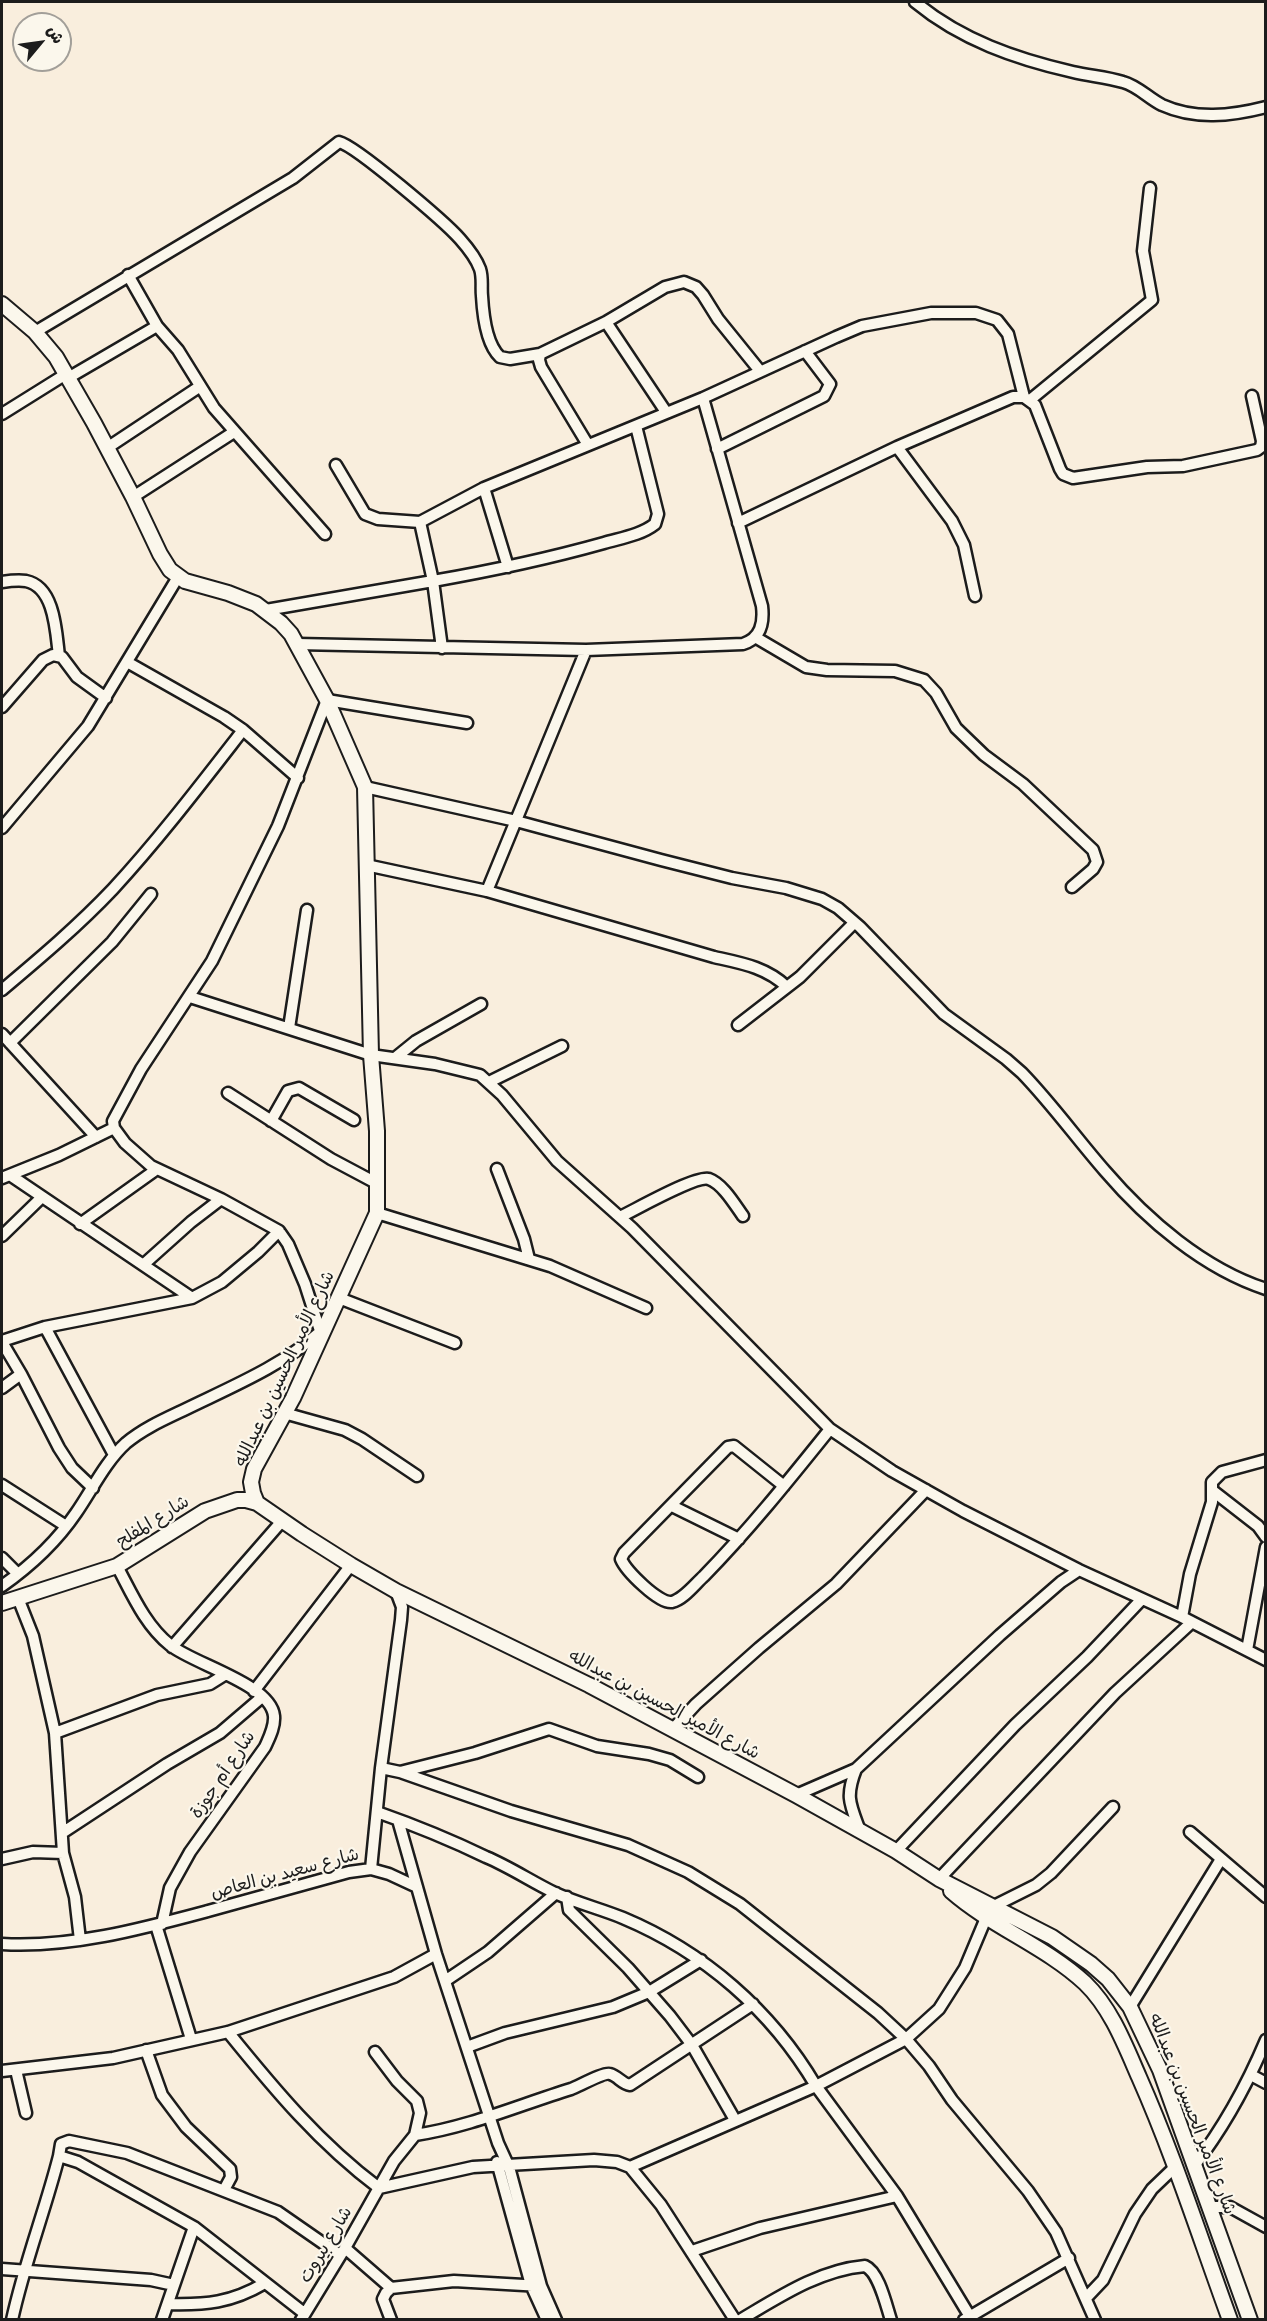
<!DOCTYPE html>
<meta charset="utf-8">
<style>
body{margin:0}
#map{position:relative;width:1267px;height:2321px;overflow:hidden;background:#f9eedd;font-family:"Patrick Hand","Playpen Sans Arabic",sans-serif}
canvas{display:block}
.frame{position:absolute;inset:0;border:3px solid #1c1c1c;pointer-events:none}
.north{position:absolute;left:12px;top:12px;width:60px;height:60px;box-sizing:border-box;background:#fbf7ec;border:2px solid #a29f99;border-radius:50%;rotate:61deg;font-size:16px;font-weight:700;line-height:24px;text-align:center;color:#1c1c1c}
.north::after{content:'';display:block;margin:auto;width:21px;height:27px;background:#1c1c1c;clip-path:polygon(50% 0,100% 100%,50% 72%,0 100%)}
</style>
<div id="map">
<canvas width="1267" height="2321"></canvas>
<div class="frame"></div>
<div class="north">ش</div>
</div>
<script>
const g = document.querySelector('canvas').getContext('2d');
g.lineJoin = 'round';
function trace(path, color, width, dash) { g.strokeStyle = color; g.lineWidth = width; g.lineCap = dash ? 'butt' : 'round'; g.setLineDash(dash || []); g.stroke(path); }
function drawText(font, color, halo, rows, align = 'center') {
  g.font = font + ' "Patrick Hand","Playpen Sans Arabic",sans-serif'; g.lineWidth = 4.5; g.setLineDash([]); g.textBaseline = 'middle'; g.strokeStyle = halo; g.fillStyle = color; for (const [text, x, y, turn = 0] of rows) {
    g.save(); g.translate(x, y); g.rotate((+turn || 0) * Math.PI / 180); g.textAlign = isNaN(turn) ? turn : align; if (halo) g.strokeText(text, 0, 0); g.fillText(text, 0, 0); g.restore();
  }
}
const street = new Path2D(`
 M915,2C961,40 1016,59 1073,72C1090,76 1106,77 1123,82C1138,86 1148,98 1162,105C1195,120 1231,116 1266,107
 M128,275L157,326L178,350L214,408L325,534
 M606,322L666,412
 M35,332L293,178L339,142C356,146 445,222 460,239C468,248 476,258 480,269C483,278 481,287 482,296C483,314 486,344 500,357L510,359L540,354L606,322L665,287L684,282L696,287L703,295L718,319L760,371
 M540,354L539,360L541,367L588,445
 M68,378L157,326
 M1030,400L1152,300L1143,251L1150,188
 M2,414L66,374
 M897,447L952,521L964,545L975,596
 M107,448L199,387
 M717,449L824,396L830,384L805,351
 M336,465L365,514L378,519L420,522L484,488L703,398L836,337L862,326L931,313H976L997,320L1008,334L1024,397
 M484,488L508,567
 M133,497L234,432
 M738,523L897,447L1013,397H1024L1035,405L1060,469L1063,474L1073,478L1147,467L1183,466L1257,450L1261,447L1262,441L1252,396
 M2,582C9,581 18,580 26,581C55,587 56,632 59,656
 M266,610L433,581L420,522
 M755,637L806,667L827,670L895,671L924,680L936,693L956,728L984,755L1023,784L1093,850L1097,862L1093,869L1072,887
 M297,644L586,650L743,644C761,638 764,623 762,606L703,398
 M442,648L433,581C490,571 547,559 604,543C621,538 641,535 655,524L658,514L636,426
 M127,662L224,717L243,730L298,778
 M2,707L43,660L53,655L62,657L77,677L106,698
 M365,787L516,821L661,860L732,878L786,888L822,899L838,908L860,927L944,1014L1006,1059L1022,1073C1052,1104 1077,1139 1105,1171C1147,1220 1204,1269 1266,1289
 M2,828L88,726L178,577
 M366,865L487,891L714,957C741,963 766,967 787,987
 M487,891L586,650
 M2,990C40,958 78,926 113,889C159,839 201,784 243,730
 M190,997L371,1055L435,1064L480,1075L502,1095L557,1161L632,1228L830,1429L892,1471L963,1511L1079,1570L1182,1617L1266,1660
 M738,1025L800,977L854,923
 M289,1028L307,910
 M2,1034L96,1137
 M10,1043L112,942L151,894
 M395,1058L416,1041L481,1004
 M489,1082L562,1046
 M228,1093L331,1159L378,1184
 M271,1121L288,1091L299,1088L354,1120
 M497,1169L524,1239L529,1259
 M10,1175L192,1298
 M2,1178L59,1155L114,1128
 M377,1213L550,1266L646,1308
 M620,1217C635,1210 696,1175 709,1179C723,1184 735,1205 743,1216
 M80,1224L157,1169
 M2,1236L42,1197
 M143,1265L191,1222L221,1199
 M339,1298L455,1343
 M45,1327L114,1455
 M322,1337L305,1284L288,1244L279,1231L221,1199L151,1166L125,1143L114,1128L113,1121L141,1069L212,961L278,826L327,700L467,723
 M2,1341L45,1327L192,1298L222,1282L258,1252L279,1231
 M2,1342L21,1374L59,1448L72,1468L93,1488
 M2,1388L21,1374
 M284,1413L345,1430L362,1439L417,1476
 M2,1485L66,1526
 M784,1486L734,1446L728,1447L624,1553L621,1559C626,1571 659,1604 672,1602C684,1599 695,1584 704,1576C749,1530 789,1480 830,1429
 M1213,1491L1258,1526L1266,1537
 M672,1506L739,1539
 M2,1558L18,1574
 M117,1566C132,1594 145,1625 170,1645C193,1664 271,1684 274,1716C275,1727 269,1738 265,1747L190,1852L170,1888L162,1924
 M2,1586C29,1567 57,1541 76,1513C92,1490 105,1462 126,1443C144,1428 165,1419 186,1409C231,1387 282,1366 320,1332
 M18,1598L33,1636L55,1733L63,1853L75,1897L80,1940
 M1182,1617L1190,1574L1212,1502V1482L1222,1472L1266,1460
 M172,1647L282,1521
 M1247,1650L1266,1547
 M254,1691L351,1565
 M673,1729L696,1704L759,1648L836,1584L926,1490
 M55,1733L157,1695L210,1684L226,1674
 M381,1768L400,1772L511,1811L628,1845L688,1872L740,1904L878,2013L906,2039L929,2066L952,2100L1028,2191L1056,2232L1095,2320
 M856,1769C845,1797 850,1804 860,1831
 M400,1772L475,1753L549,1729L597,1746L649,1754L670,1760L698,1777
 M796,1795L856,1769L1000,1635L1061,1582L1079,1570
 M377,1812C414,1825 451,1840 486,1857C510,1867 532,1882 555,1893C577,1903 601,1909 623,1918C704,1952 771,2010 816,2086L897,2196L969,2315
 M398,1820L436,1954L498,2143L509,2167L541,2286L556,2320
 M1190,1832L1266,1897
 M62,1833L167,1764L220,1733L262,1697
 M896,1851L1015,1725L1087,1657L1142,1599
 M2,1859L33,1852L63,1853
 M371,1869L389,1874L417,1887
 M939,1879L1115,1693L1191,1623
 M567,1897L569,1910L628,1968L670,2016L692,2045L735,2120
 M156,1925L191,2039
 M2,1944C71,1948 141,1929 208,1911C255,1898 302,1885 349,1872L371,1869L381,1768L401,1620L402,1607L396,1591
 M445,1981L488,1952L556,1893
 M1130,2007L1221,1859
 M228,2032C275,2090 319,2143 379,2188L473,2167L594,2160L617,2162L630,2167L661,2205L735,2320
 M467,2047L505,2033L613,2007L649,1992L701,1960
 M146,2050L162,2095L186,2127L230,2169L231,2177L224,2190
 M16,2070L26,2113
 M2,2071L113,2058L228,2032L394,1977L436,1954
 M1251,2075L1266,2083
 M415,2135C469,2127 519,2105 571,2089C579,2086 604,2072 610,2074C618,2076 622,2084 630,2085L753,2004
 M59,2156L61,2144L69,2141L127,2153L278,2212L340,2255
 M497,2162L531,2285L547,2320
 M1194,2166C1224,2127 1247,2085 1266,2040
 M630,2167L816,2086L906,2039L939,2009L965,1968L986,1918L994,1906L1036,1885L1051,1873L1113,1807
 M1210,2207H1230L1266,2227
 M345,2248L391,2288L454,2281L541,2286
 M692,2251L760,2228L897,2196
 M2,2269L151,2280L174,2285
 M391,2288L386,2293L383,2299L391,2320
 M1086,2298L1103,2280L1135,2214L1152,2189L1176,2166
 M168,2304C206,2305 231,2303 265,2283
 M12,2320C24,2264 45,2211 59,2156L78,2162L194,2227L304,2313
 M162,2320L194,2227
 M301,2320L345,2248L394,2161L415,2135L420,2113L417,2101L397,2081L375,2052
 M740,2320C779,2297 819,2270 865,2266C879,2272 886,2305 891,2320
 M964,2320L1069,2258`);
const secondary = new Path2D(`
 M2,304L35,332L56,357L94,423L133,497L160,554L170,570L185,581L228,593L256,604L281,623L291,634L327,700L365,787L371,1055L377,1131V1213L293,1398L254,1469L251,1482L253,1493L257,1503L302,1534L351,1565L396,1591L589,1685L796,1795L896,1851L939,1879L1052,1937L1091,1964L1108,1979L1130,2007L1160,2070L1250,2320
 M2,1603L117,1566L205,1511L237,1500H246L257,1503
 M951,1891C992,1927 1045,1946 1085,1983C1111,2008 1125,2045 1139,2077C1174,2156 1200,2238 1230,2320`);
trace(street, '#1c1c1c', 15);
trace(secondary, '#1c1c1c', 18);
trace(street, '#fbf7ec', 10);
trace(secondary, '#fbf7ec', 14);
drawText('18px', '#1c1c1c', '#fbf7ec', [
 ["شارع الأمير الحسين بن عبدالله",285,1369,-65],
 ["شارع المفلح",153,1522,-32],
 ["شارع الأمير الحسين بن عبدالله",664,1705,28],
 ["شارع أم جوزة",223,1775,-56],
 ["شارع سعيد بن العاص",285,1874,-15],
 ["شارع الأمير الحسين بن عبدالله",1192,2114,69],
 ["شارع بيروت",326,2245,-59]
]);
</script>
